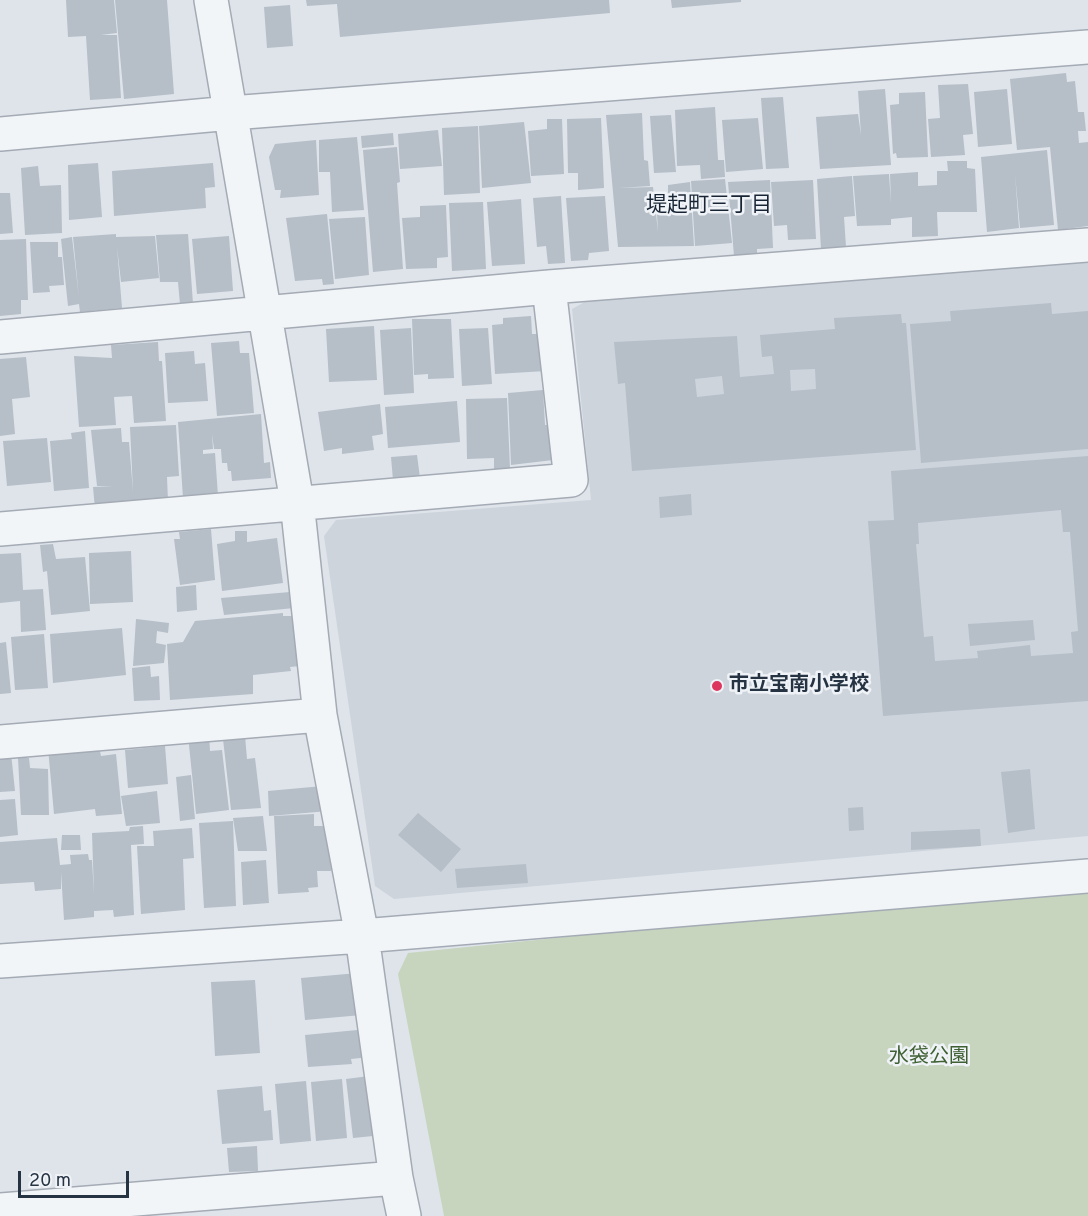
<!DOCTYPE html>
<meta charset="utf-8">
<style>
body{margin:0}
#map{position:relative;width:1088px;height:1216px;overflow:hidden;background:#dfe4ea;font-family:Overpass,sans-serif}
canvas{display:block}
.scale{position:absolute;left:18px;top:1171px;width:111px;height:27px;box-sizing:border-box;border:3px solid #263343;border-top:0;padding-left:8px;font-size:18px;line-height:21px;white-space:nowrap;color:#263343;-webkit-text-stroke:4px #eff3f7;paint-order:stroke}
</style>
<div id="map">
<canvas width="1088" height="1216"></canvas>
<div class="scale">20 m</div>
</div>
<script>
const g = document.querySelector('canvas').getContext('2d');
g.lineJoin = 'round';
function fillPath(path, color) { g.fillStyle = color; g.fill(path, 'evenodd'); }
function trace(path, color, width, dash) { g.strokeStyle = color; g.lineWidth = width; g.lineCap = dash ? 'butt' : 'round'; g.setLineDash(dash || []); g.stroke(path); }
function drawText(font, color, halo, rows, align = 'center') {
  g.font = font + ' Overpass,"Noto Sans JP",sans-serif'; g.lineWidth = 5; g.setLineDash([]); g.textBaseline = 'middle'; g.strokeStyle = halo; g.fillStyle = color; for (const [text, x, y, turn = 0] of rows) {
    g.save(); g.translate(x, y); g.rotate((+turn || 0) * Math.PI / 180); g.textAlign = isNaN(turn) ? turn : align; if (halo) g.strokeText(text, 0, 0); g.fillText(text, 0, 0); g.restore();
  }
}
fillPath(new Path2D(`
 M1088,259V836L394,899L375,886L324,536L336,520L591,500L572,309L590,299Z`), '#cdd4dc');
fillPath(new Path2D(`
 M1088,884V1216H444L398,974L408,953Z`), '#c7d5bf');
fillPath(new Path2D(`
 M66,0H114L117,33L101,35H117L121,98L90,100L86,36L68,37Z
 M115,0H167L174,94L124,99Z
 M306,0H609L610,13L340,37L337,4L307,6Z
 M671,0H741V2L672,8Z
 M290,5L293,46L267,48L264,7Z
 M1066,73L1067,82L1075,81L1078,112H1084L1086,131H1078L1079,143L1088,142V226L1058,230L1050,147L1017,150L1010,79Z
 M968,84L973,134L963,135L965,155L931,157L928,119L940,118L938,85Z
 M885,89L891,165L820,169L816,117L858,114L861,135L858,91Z
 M1007,89L1012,144L978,147L974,92Z
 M925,92L928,157L897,158L896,153L893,154L890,105L899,104V93Z
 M783,97L789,168L766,169L761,98Z
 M715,107L718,160H724L725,177L701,179L700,165L677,166L675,110Z
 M642,113L644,160L648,161L650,186L619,188L653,187L658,232L656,195H668V185L690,182L694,246L618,247L606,115Z
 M671,115L676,172L654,173L650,116Z
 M601,118L604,188L578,190V173H568L567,119Z
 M758,118L763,169L726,172L722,120Z
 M547,119H562L564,174L531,176L528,131L547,129Z
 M524,122L531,183L482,188L479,126Z
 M478,126L480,193L444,195L442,128Z
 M438,130L442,166L400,169L398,134Z
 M393,133L394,145L362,148L361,136Z
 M357,137L364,210L332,212L330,172H319V140Z
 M316,140L319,195L280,198L281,190H275L269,157L275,144Z
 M397,147L400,182L397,183L403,269L373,272L363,150Z
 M1047,150L1054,225L1020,228L1015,174L1019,228L987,232L981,157Z
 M947,161H967V168L975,169L977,212H937L938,236L912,237V217L891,219V225L857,226L853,176L889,174L891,204L890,174L918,172V186L937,185V171H948Z
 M98,163L102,217L69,220L68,165Z
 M213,163L215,187L205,188L206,208L114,216L112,171Z
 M38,166L40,186L61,185L62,233L25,235L21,168Z
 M852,176L855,216L844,217L846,247L821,249L817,179Z
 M725,179L732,243L695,246L691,181Z
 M770,180L773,248L757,249V255L734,256L728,182Z
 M813,180L816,239L788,240L787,225L774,226L771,182Z
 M0,193H10L13,233L0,234Z
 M561,196L565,263L548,264L546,246L537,247L533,198Z
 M605,196L609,251L589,253L588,260L571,261L566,198Z
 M521,199L525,264L492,266L487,202Z
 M483,202L486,269L452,271L449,203Z
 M446,205L448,257L437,258V268L406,269L402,218L420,217V206Z
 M327,214L334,284L323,285L322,279L295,281L286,218Z
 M365,217L369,275L335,279L329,219Z
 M116,234V237L155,236L159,278L121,282L117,247L122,308L80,312L79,304L68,306L61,239L72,237L79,298L73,237Z
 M188,234L193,304H180L178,282H160L156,235Z
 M229,236L233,291L197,294L192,239Z
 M26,239L28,300H21V314L0,316V240Z
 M30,242H58V257H62L64,285L49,286L50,292L33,293Z
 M1051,303L1052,314L1088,311V449L921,463L910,324L951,321L950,311Z
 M901,314L902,323H906L916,450L632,471L625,383L618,384L614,342L737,336L740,377L774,374L772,356L762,357L760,335L835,329L834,318ZM815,369L816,389L791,391L790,370ZM722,376L724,394L697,397L695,379Z
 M531,316L532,334H543L546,371L495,374L492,325L503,324V318Z
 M412,319H451L454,378L428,379V374L414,375Z
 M374,326L377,380L329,382L326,329Z
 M411,328L414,393L384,395L380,330Z
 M488,328L492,384L462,386L459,329Z
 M239,341L240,353H249L254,413L217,416L211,343Z
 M158,342L159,361H162L166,421L134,423L132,396L114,397L116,425L79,427L74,356L112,358L111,345Z
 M194,351L195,364L205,363L208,401L168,403L165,353Z
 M26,357L30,397L12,399L15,434L0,436V359Z
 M543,390L545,425H552L553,460L511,465L508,393Z
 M507,398L510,469L494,471V458L467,459L466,399Z
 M457,401L460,442L388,448L385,407Z
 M380,404L383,434L372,436L374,450L342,454V448L324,451L318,412Z
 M261,414L264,463L270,462L271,478L232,481L231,471H228L227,463H222L221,449H214L212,434L213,449L203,450V454L215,453L218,496L183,498L178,422Z
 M176,425L179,476L167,477L168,501L95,509L93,487L113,486H97L91,430L121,428L122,442H129L133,492L130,427Z
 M85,431L89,488L54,491L50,441L72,439L71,433Z
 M47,438L51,482L7,486L3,441Z
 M417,455L420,478L393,480L391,457Z
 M1088,456V701L883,716L868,521L894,520L891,471ZM1061,510L1063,532H1070L1078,631L1071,632L1073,653L1031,656L1030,645L977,651L978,658L935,661L933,636L924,637L916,544H919L918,523Z
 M691,494L692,515L660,518L659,497Z
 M211,529L215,580L180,585L174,539H180L179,532Z
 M235,531H247V542L277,538L283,583L222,591L217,544L235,541Z
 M53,544L56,559L85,557L90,611L51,615L47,571L43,572L40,545Z
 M131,551L133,602L90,604L89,553Z
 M21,553L23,590L43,589L46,630L21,632L20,601L0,603V554Z
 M196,585L197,610L177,612L176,587Z
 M290,592L294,608L224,615L221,598Z
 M283,613V616H295L300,666L290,667L291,671L253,675V694L170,700L167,644L183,642L195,621Z
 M136,619L169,623L168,633L157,631L156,643L166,645L164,663L133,666Z
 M1033,620L1035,640L970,646L968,624Z
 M122,628L126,675L53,683L50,634Z
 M44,634L48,688L15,690L11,637Z
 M6,642L11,693L0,694V643Z
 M150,666L151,677L159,676L160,700L134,701L132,668Z
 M209,734L210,751L222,750L229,810L196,814L188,735Z
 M245,736L247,759L255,758L261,808L231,810L223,739Z
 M165,746L168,784L128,788L125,750Z
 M48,748H61L62,754L100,751L101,756L116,754L122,814L96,816L95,809L54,814Z
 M11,753L15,791L0,792V754Z
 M18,758H29L30,768L48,769L49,815H21Z
 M1030,769L1035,829L1008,833L1001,772Z
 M191,775L195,819L180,821L176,777Z
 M323,786L329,811L269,816L268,791Z
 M157,791L160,823L126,826L121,796Z
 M15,799L18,835L0,837V800Z
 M863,807L864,830L849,831L848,808Z
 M418,813L461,849L441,872L398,835Z
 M314,814V826H330L331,871H317L318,887L308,888L309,892L278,894L274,816Z
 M263,816L267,851H238L233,818Z
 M233,821L236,906L204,908L199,823Z
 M143,826L144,844L131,845L134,915L114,917L113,910L94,911V917L64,920L61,872V889L35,891L34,882L0,884V842L57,838L60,865L71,864L70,855L88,854L89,860H92L94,894L92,833L129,831L130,827Z
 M192,828L194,858L183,859L185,910L141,914L137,846H154L153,831Z
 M980,829L981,846L911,850V832Z
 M62,835H80L81,850H61Z
 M266,860L269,903L243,905L241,862Z
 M526,864L528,883L457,888L455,869Z
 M358,973L362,1015L305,1020L301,978Z
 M255,980L260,1053L215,1056L211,982Z
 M368,1029L370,1057L351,1059L352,1064L308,1067L305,1035Z
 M377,1075L383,1135L353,1138L346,1079Z
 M342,1079L347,1138L316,1141L311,1082Z
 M306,1081L311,1141L280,1144L275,1084Z
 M262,1086L264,1111L271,1110L273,1140L222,1144L217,1090Z
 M257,1146L258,1171L229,1172L227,1148Z`), '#b6bec8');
const minor = new Path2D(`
 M211,0L297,502L320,715L362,936L396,1178L404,1216
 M0,134L231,113L1088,47
 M0,337L549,287L1088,245
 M0,529L571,480L549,287
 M0,742L320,715
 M0,961L362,936L1088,876
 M0,1210L396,1178`);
trace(minor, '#a4abb5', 36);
trace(minor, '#f2f5f8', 33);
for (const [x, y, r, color] of [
 [717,686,6,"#dd365e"]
]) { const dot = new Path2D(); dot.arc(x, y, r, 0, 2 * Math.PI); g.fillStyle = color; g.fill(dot); trace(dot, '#eff3f7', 2); }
drawText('bold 20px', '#263343', '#eff3f7', [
 ["市立宝南小学校",729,686]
], 'left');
drawText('20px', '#3f6032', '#eff3f7', [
 ["水袋公園",929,1058]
]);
drawText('21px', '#182434', '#eff3f7', [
 ["堤起町三丁目",709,207]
]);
</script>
